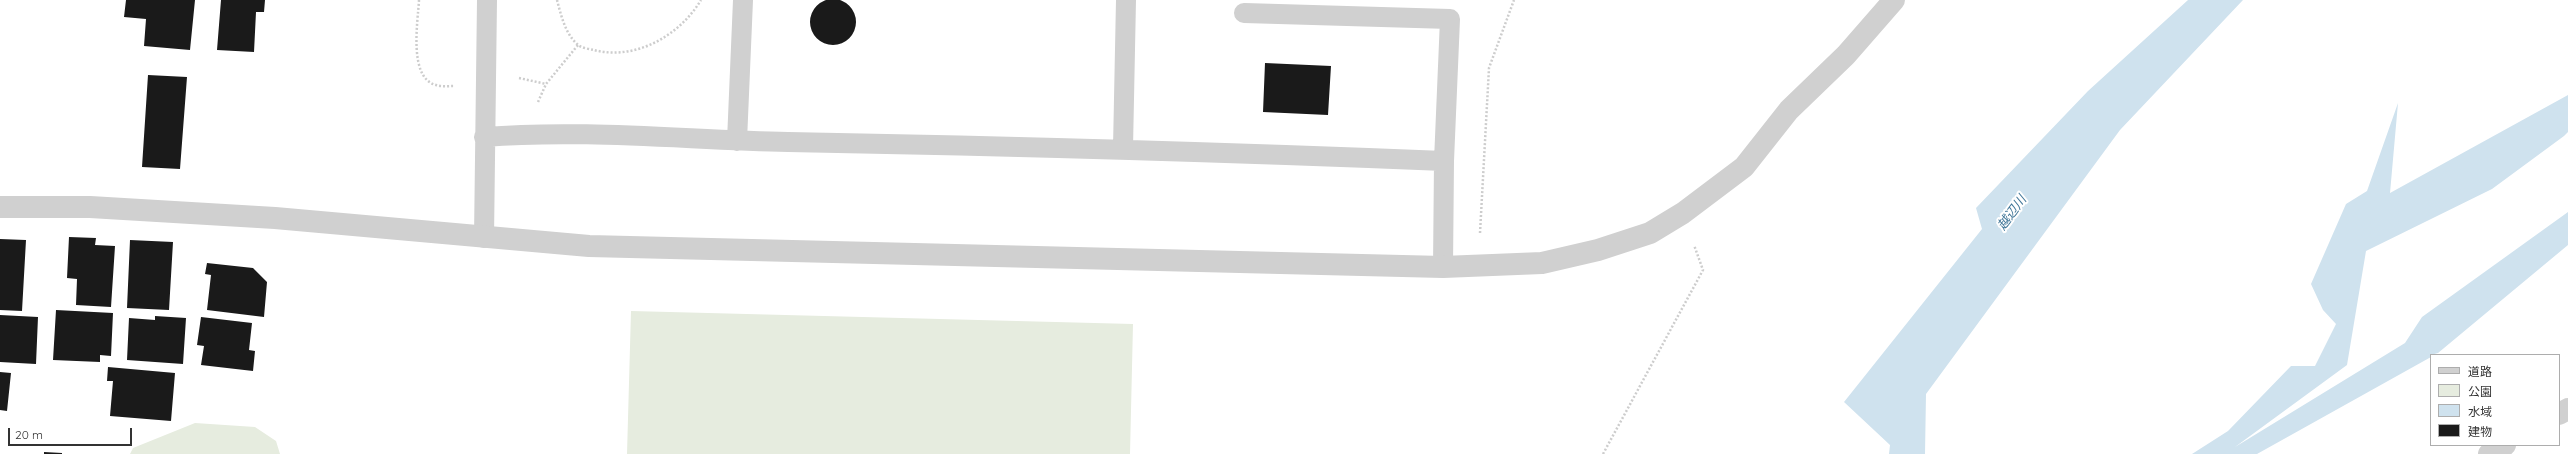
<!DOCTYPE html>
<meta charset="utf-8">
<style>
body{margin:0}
#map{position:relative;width:2568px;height:454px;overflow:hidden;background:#fff;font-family:Quicksand,"Noto Sans JP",sans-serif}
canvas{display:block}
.legend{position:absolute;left:2430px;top:354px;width:130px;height:92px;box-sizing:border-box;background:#fff;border:1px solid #adadad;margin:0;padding:5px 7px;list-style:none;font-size:12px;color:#333}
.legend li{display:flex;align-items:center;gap:8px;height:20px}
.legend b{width:20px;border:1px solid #adadad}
.scale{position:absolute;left:8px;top:428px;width:124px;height:18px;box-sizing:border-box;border:2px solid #333;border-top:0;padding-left:5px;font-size:12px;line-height:14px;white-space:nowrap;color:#333;-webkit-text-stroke:3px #fff;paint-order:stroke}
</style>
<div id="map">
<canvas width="2568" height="454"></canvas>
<ul class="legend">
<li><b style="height:5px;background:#d0d0d0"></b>道路</li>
<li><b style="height:11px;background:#e6ecdf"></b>公園</li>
<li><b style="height:11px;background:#cfe2ee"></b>水域</li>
<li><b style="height:11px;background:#1a1a1a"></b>建物</li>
</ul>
<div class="scale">20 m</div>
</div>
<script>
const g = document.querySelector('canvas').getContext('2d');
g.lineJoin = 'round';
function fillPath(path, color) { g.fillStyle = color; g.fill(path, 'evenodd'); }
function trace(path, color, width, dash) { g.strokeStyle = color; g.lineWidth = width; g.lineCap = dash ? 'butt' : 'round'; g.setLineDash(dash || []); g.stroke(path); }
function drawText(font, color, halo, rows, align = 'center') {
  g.font = font + ' Quicksand,"Noto Sans JP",sans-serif'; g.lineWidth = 4; g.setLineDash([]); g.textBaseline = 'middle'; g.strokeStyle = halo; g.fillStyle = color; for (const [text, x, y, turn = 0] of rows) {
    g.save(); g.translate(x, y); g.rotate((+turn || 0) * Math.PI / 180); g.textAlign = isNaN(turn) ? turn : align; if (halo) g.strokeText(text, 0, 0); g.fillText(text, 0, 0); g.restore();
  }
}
fillPath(new Path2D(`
 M631,311L1133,324L1130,454H627Z
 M195,423L255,427L276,441L280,454H130L133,448Z`), '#e6ecdf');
fillPath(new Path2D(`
 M2188,0H2243L2120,130L1926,394L1925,454H1889L1890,445L1844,402L1982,229L1976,208L2088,91Z
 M2568,95V132L2564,136L2492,189L2366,251L2347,365L2235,447L2405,343L2422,317L2568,212V245L2438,353L2431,355V357L2257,454H2192L2228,431L2291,366H2315L2336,324L2323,310L2311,284L2346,204L2367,191L2398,103L2390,193Z`), '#cfe2ee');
fillPath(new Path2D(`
 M810 22a23 23 0 1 1 46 0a23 23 0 1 1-46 0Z
 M126,0H195L190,50L144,46L146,19L124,17Z
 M221,0H265L264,12H256L254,52L217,50Z
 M1265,63L1331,66L1328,115L1263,112Z
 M148,75L187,77L180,169L142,167Z
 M69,237L96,238L95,245L115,246L111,307L76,305L77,279L67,278Z
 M0,239L26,240L22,311L0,310Z
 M130,240L173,242L169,310L127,308Z
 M207,263L253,268L267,282L264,317L207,310L211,275L205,274Z
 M56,310L113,313L111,356L100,355V362L53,360Z
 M0,315L38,317L36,364L0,362Z
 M155,316L186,318L183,364L127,360L129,318L155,320Z
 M201,317L252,323L249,350L255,351L253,371L201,365L204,346L197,345Z
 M108,367L175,373L171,421L110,416L113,381H107Z
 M0,372L11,373L7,411L0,410Z
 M44,452L62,453V454H44Z`), '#1a1a1a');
trace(new Path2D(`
 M419,0C418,21 408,78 436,85C441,87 448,86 454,86
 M557,0C561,15 565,33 577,44C581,48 589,49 594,50C636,61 680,35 701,0
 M519,78L546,84
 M538,102L546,84L578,45
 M1480,233L1489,68L1514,0
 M1603,454L1703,270L1694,245`), '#cdcdcd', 2.5, [2, 2]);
trace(new Path2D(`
 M1244,13L1450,19L1444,161L1443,267
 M484,137C583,129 688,140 788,142C1007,146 1225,152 1444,161
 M737,141L743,0
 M1123,148L1126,0
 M484,238L487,0`), '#d0d0d0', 20);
trace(new Path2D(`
 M0,207H90L275,218L589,246L1443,267L1542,263L1598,250L1650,233L1683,213L1744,167L1789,110L1846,55L1894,0
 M2559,414L2568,409
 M2489,454L2505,445`), '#d0d0d0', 22);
drawText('italic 13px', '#3f7597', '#fff', [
 ["越辺川",2012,213,-54]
]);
</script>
